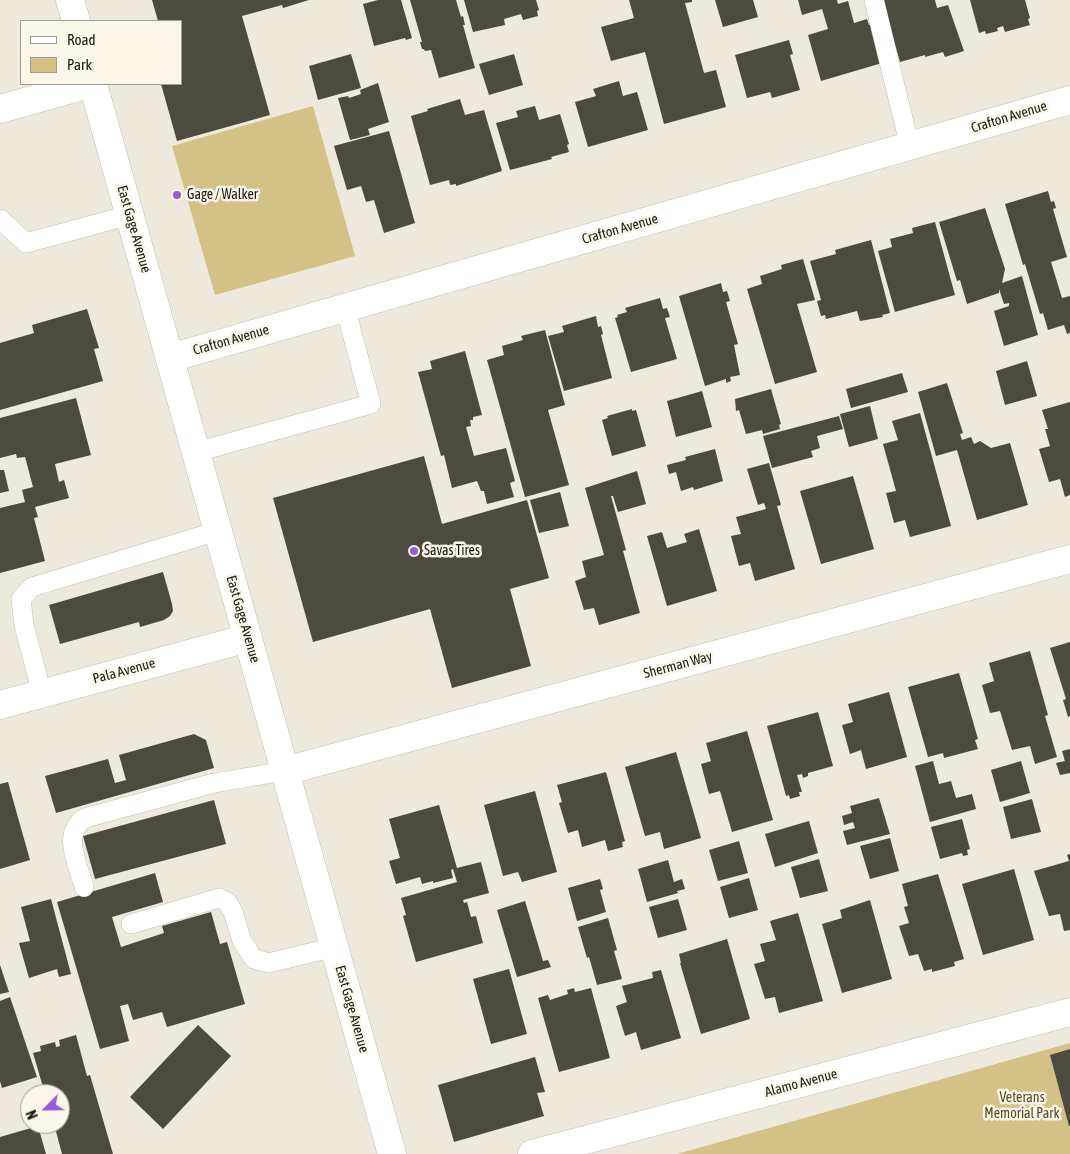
<!DOCTYPE html>
<style>
body{margin:0}
#map{position:relative;width:1070px;height:1154px;overflow:hidden;background:#ede9dc;font-family:"Asap Condensed",sans-serif}
canvas{display:block}
.legend{position:absolute;left:20px;top:20px;width:162px;height:65px;box-sizing:border-box;background:#faf6e9;border:1px solid #a09d94;margin:0;padding:6px 9px;list-style:none;font-size:15px;color:#191814}
.legend li{display:flex;align-items:center;gap:10px;height:25px}
.legend b{width:25px;border:1px solid #a09d94}
.north{position:absolute;left:20px;top:1084px;width:50px;height:50px;box-sizing:border-box;background:#faf6e9;border:1px solid #a09d94;border-radius:50%;rotate:247deg;font-size:14px;font-weight:700;line-height:20px;text-align:center;color:#191814}
.north::after{content:'';display:block;margin:auto;width:18px;height:22px;background:#955dd5;clip-path:polygon(50% 0,100% 100%,50% 72%,0 100%)}
</style>
<div id="map">
<canvas width="1070" height="1154"></canvas>
<ul class="legend">
<li><b style="height:6px;background:#fff"></b>Road</li>
<li><b style="height:14px;background:#d4c185"></b>Park</li>
</ul>
<div class="north">N</div>
</div>
<script>
const g = document.querySelector('canvas').getContext('2d');
g.lineJoin = 'round';
function fillPath(path, color) { g.fillStyle = color; g.fill(path, 'evenodd'); }
function trace(path, color, width, dash) { g.strokeStyle = color; g.lineWidth = width; g.lineCap = dash ? 'butt' : 'round'; g.setLineDash(dash || []); g.stroke(path); }
function drawText(font, color, halo, rows, align = 'center') {
  g.font = font + ' "Asap Condensed",sans-serif'; g.lineWidth = 5; g.setLineDash([]); g.textBaseline = 'middle'; g.strokeStyle = halo; g.fillStyle = color; for (const [text, x, y, turn = 0] of rows) {
    g.save(); g.translate(x, y); g.rotate((+turn || 0) * Math.PI / 180); g.textAlign = isNaN(turn) ? turn : align; if (halo) g.strokeText(text, 0, 0); g.fillText(text, 0, 0); g.restore();
  }
}
fillPath(new Path2D(`
 M313,106L355,256L215,295L172,146Z
 M1070,1043V1154H677Z`), '#d4c185');
fillPath(new Path2D(`
 M152,0H309L283,8L282,5L242,16L270,115L177,141L161,84H181V21H158Z
 M378,0H401L412,38L406,40L405,38L374,46L363,4Z
 M410,0H456L461,17L463,16L465,25H463L475,68L439,78L431,50L425,51L424,49H422L420,42H422Z
 M464,0H536L539,10L537,11L538,16L523,20L521,14L504,19L505,25L473,32Z
 M629,0H692V2L685,3L704,73L716,70L726,107L664,124L645,52L611,61L601,27L634,18Z
 M715,0H753L758,17L723,27Z
 M798,0H837L838,4L848,1L854,23L867,19L869,25H872L882,63L821,81L808,35L828,29L822,9L802,15Z
 M882,0H935L937,8L948,5L964,51L945,57L943,52L925,57V55L900,62Z
 M970,0H1025L1030,18L1028,19L1030,25L1005,32L1003,26L997,28L998,31L986,34L985,31L979,33Z
 M789,40L793,54L790,55L800,90L772,98L770,92L747,98L735,55Z
 M351,54L361,88L318,100L309,66Z
 M514,54L523,85L489,95L479,64Z
 M619,81L623,96L637,92L648,130L588,147L575,102L596,96L593,89Z
 M378,83L389,122L368,129L370,135L350,140L338,98L348,96L349,98L361,94L360,90Z
 M460,99L465,115L484,110L502,171L456,186V184L450,185L449,180L430,185L411,116L428,111L427,109Z
 M535,106L539,120L560,114L569,144L567,145L569,152L551,157L552,159L510,170L496,123L518,117L516,111Z
 M389,131L415,223L384,233L374,200L366,202L361,186L347,190L334,146Z
 M1048,191L1051,202L1054,201L1056,208L1053,209L1067,257L1051,262L1062,298L1070,296V333L1067,334L1064,325L1048,330L1043,313L1040,314L1025,264L1023,265L1005,204Z
 M985,208L1005,269L1002,283L1022,276L1038,335L1004,346L994,311L1009,306V303L1004,304L999,289V293L967,304L960,280L957,281L939,222Z
 M935,222L955,295L895,312L878,251L892,247L890,239L913,233L912,228Z
 M871,240L890,313L882,315L883,317L860,321L857,311L826,319L825,315L821,316L817,301L821,300L810,261L836,254L835,250Z
 M803,259L815,300L797,304L817,372L775,384L747,289L762,284L760,276L782,269L781,265Z
 M721,283L723,292L727,291L730,301L726,302L738,344L734,345L740,375L730,377L731,381L726,383V379L705,386L679,296Z
 M660,298L663,309L667,308L670,317L665,318L677,359L631,372L615,318L618,317L617,315L627,312L625,308Z
 M87,309L99,348L94,349L103,381L0,410V343L34,333L32,325Z
 M596,316L598,327L601,326L603,334L601,335L612,378L564,391L548,336L564,332L562,326Z
 M545,330L565,405L548,410L569,485L525,497L487,360L504,355L502,346L523,340L521,336Z
 M465,351L482,415L473,417V420H470L471,426L466,427L474,456L506,448L515,481L510,483L514,497L487,504L484,491H481L477,481L452,488L444,455L441,456L418,372L432,369L430,361Z
 M1027,361L1037,396L1005,405L996,371Z
 M902,373L908,392L851,408L846,389Z
 M947,383L963,433L960,434L962,440L971,437L974,444L980,441L991,448L1010,443L1028,505L977,520L957,450L936,456L918,392Z
 M771,389L781,424L779,425L780,429L763,434L762,430L746,434L739,410L736,411L735,399Z
 M702,391L712,427L676,437L667,401Z
 M76,398L91,455L55,464L59,482L64,480L69,498L35,507L38,517L34,518L45,561L0,573V508L25,502L22,490L33,487L25,457L17,458L16,454L0,458V418Z
 M1070,402V495L1065,497L1060,479L1049,482L1039,449L1050,446L1045,429H1048L1042,410Z
 M870,406L878,439L849,447L840,414Z
 M632,409V411L636,410L646,446L612,456L602,420L608,418L607,416Z
 M920,413L951,526L910,537L905,520L894,523L886,493L896,491L883,444L898,440L892,421Z
 M839,416L843,429L817,436L820,448L811,451L813,457L772,468L763,436Z
 M715,449L723,481L694,490L693,487L681,491L676,472L669,474L667,465L686,460L685,457Z
 M424,456L442,524L527,500L549,578L510,589L531,666L452,688L430,609L313,642L273,498Z
 M769,463L781,505L777,506L795,569L755,581L750,563L739,566L731,536L741,534L736,517L766,509L764,503L758,505L747,469Z
 M0,470H4L9,491L0,493Z
 M637,471L646,504L618,512L613,496H611L626,550L623,551L640,613L599,625L594,608L584,610L575,581L586,577L582,561L604,555L585,488Z
 M853,476L874,549L821,564L800,491Z
 M560,492L569,526L539,533L530,500Z
 M699,529L717,591L667,606L647,536L662,532L667,548L687,542L684,534Z
 M163,572L172,604L173,611L170,616L164,620L140,627L139,622L60,644L49,605Z
 M1070,642V716L1068,717L1063,700L1066,699L1050,648Z
 M1030,651L1048,715L1045,716L1057,757L1035,764L1030,746L1012,750L1000,711L990,713L982,685L994,681L989,663Z
 M959,673L978,739L975,740L978,749L944,758L943,753L928,757L908,687Z
 M889,692L907,757L866,769L861,750L850,754L842,725L853,722L848,704Z
 M818,712L833,766L808,773V776L803,778L802,774L797,775L802,792H799L800,796L790,799L789,795L786,796L767,726Z
 M747,731L773,820L732,832L720,791L709,794L701,764L711,761L706,743Z
 M194,734L206,740L214,768L56,813L45,776L108,759L115,783L126,780L119,755Z
 M1070,749V773L1060,775L1056,763L1065,761L1062,751Z
 M676,752L701,838L664,849L660,832L645,836L625,767Z
 M933,761L939,784L951,781L956,798L972,794L976,809L930,822L915,766Z
 M1021,761L1030,793L1000,802L991,770Z
 M606,772L625,841L622,842L623,847L608,851L605,840L582,847L578,830L568,833L559,803L562,802L557,785Z
 M8,782L30,860L0,869V784Z
 M535,791L557,872L522,882L518,872L503,876L484,805Z
 M879,798L890,834L847,845L843,831L855,828L853,822L844,825L842,816L852,813L850,806Z
 M1032,799L1041,832L1011,839L1003,807Z
 M214,800L226,844L95,879L83,836Z
 M439,805L457,868L481,862L489,893L463,900L464,903L467,902L471,917L476,916L483,943L416,962L403,916L406,915L401,898L457,882L453,869L451,870L453,878L433,883V881L422,884L420,877L396,884L389,861L400,858L389,819Z
 M962,819L970,849L967,850L968,855L963,856L962,853L940,859L931,827Z
 M809,821L818,853L775,867L765,834Z
 M890,838L899,871L870,879L860,846Z
 M739,841L748,873L718,881L709,850Z
 M1070,854V930L1064,931L1060,914L1049,916L1034,871L1069,861L1067,855Z
 M819,859L828,891L800,898L791,867Z
 M668,860L674,882L682,879L685,889L677,891L678,893L647,902L638,869Z
 M1014,869L1034,940L983,955L962,884Z
 M155,873L163,902L112,917L121,947L164,933L162,926L211,912L220,944L227,942L245,1004L167,1027L162,1012L133,1020L128,1004L120,1006L129,1041L100,1049L57,902Z
 M938,874L964,959L954,962L955,966L932,972V969L924,971L918,954L909,956L899,926L909,923L904,907L908,906L902,884Z
 M749,878L758,910L729,918L720,887Z
 M600,879L603,889L600,890L606,912L577,921L568,888Z
 M51,899L71,974L59,977L57,969L29,978L19,943L30,941L21,907Z
 M678,899L687,930L658,938L649,907Z
 M870,900L892,979L842,993L822,924L842,918L840,910Z
 M525,901L543,961L548,960L551,967L517,977L497,910Z
 M798,913L823,1001L779,1013L775,997L765,999L754,964L765,961L760,944L776,940L770,921Z
 M608,918L617,950L614,951L622,979L597,985L589,957L587,958L578,927Z
 M727,939L750,1019L701,1034L680,963H681L679,954Z
 M0,965L9,992L0,994Z
 M509,969L527,1034L491,1044L473,979Z
 M661,970L681,1038L641,1050L636,1032L625,1036L616,1006L627,1002L622,986L653,978L652,972Z
 M574,988L575,992L591,988L610,1058L559,1072L538,998L548,995L550,1000L568,994L567,990Z
 M10,997L37,1077L2,1088L0,1081V1001Z
 M198,1025L231,1056L163,1129L130,1097Z
 M76,1035L87,1076L90,1075L113,1154H62L54,1124H60V1094H45L33,1053L41,1051L40,1046L55,1042L56,1047L60,1046L59,1040Z
 M1070,1049V1126H1069L1050,1055Z
 M535,1057L545,1092L537,1093L544,1116L454,1142L438,1085Z
 M38,1126L46,1154H0V1137Z`), '#4d4a3f');
const service = new Path2D(`
 M874,0L910,147
 M0,219L26,243L130,215
 M196,452L371,404L345,307
 M42,694L24,625L21,599L32,587L218,531
 M84,887C78,864 61,834 85,818L214,783L285,771
 M131,924L219,898L227,902L233,912L242,941L254,959L269,963L334,947`);
const minor = new Path2D(`
 M0,109L89,84
 M170,358C470,270 771,188 1070,100
 M0,705L248,638
 M285,771L1070,559
 M532,1154L1070,1012`);
const secondary = new Path2D(`
 M70,0L76,21
 M93,84L392,1154`);
trace(service, '#c2bfb2', 20);
trace(minor, '#c2bfb2', 29);
trace(secondary, '#c2bfb2', 29);
trace(service, '#fff', 19);
trace(minor, '#fff', 28);
trace(secondary, '#fff', 28);
for (const [x, y, r, color] of [
 [177,195,5,"#955dd5"],
 [414,551,5,"#955dd5"]
]) { const dot = new Path2D(); dot.arc(x, y, r, 0, 2 * Math.PI); g.fillStyle = color; g.fill(dot); trace(dot, '#faf6e9', 2); }
drawText('14px', '#191814', '#faf6e9', [
 ["Crafton Avenue",1009,117,-17],
 ["East Gage Avenue",134,229,74],
 ["Crafton Avenue",620,229,-16],
 ["Crafton Avenue",231,340,-16],
 ["East Gage Avenue",243,619,74],
 ["Sherman Way",678,665,-15],
 ["Pala Avenue",124,671,-15],
 ["East Gage Avenue",352,1009,74],
 ["Alamo Avenue",801,1083,-15]
]);
drawText('14px', '#191814', '#faf6e9', [
 ["Gage / Walker",187,195],
 ["Savas Tires",424,551]
], 'left');
drawText('14px', '#574a22', '#faf6e9', [
 ["Veterans",1022,1098],
 ["Memorial Park",1022,1114]
]);
</script>
